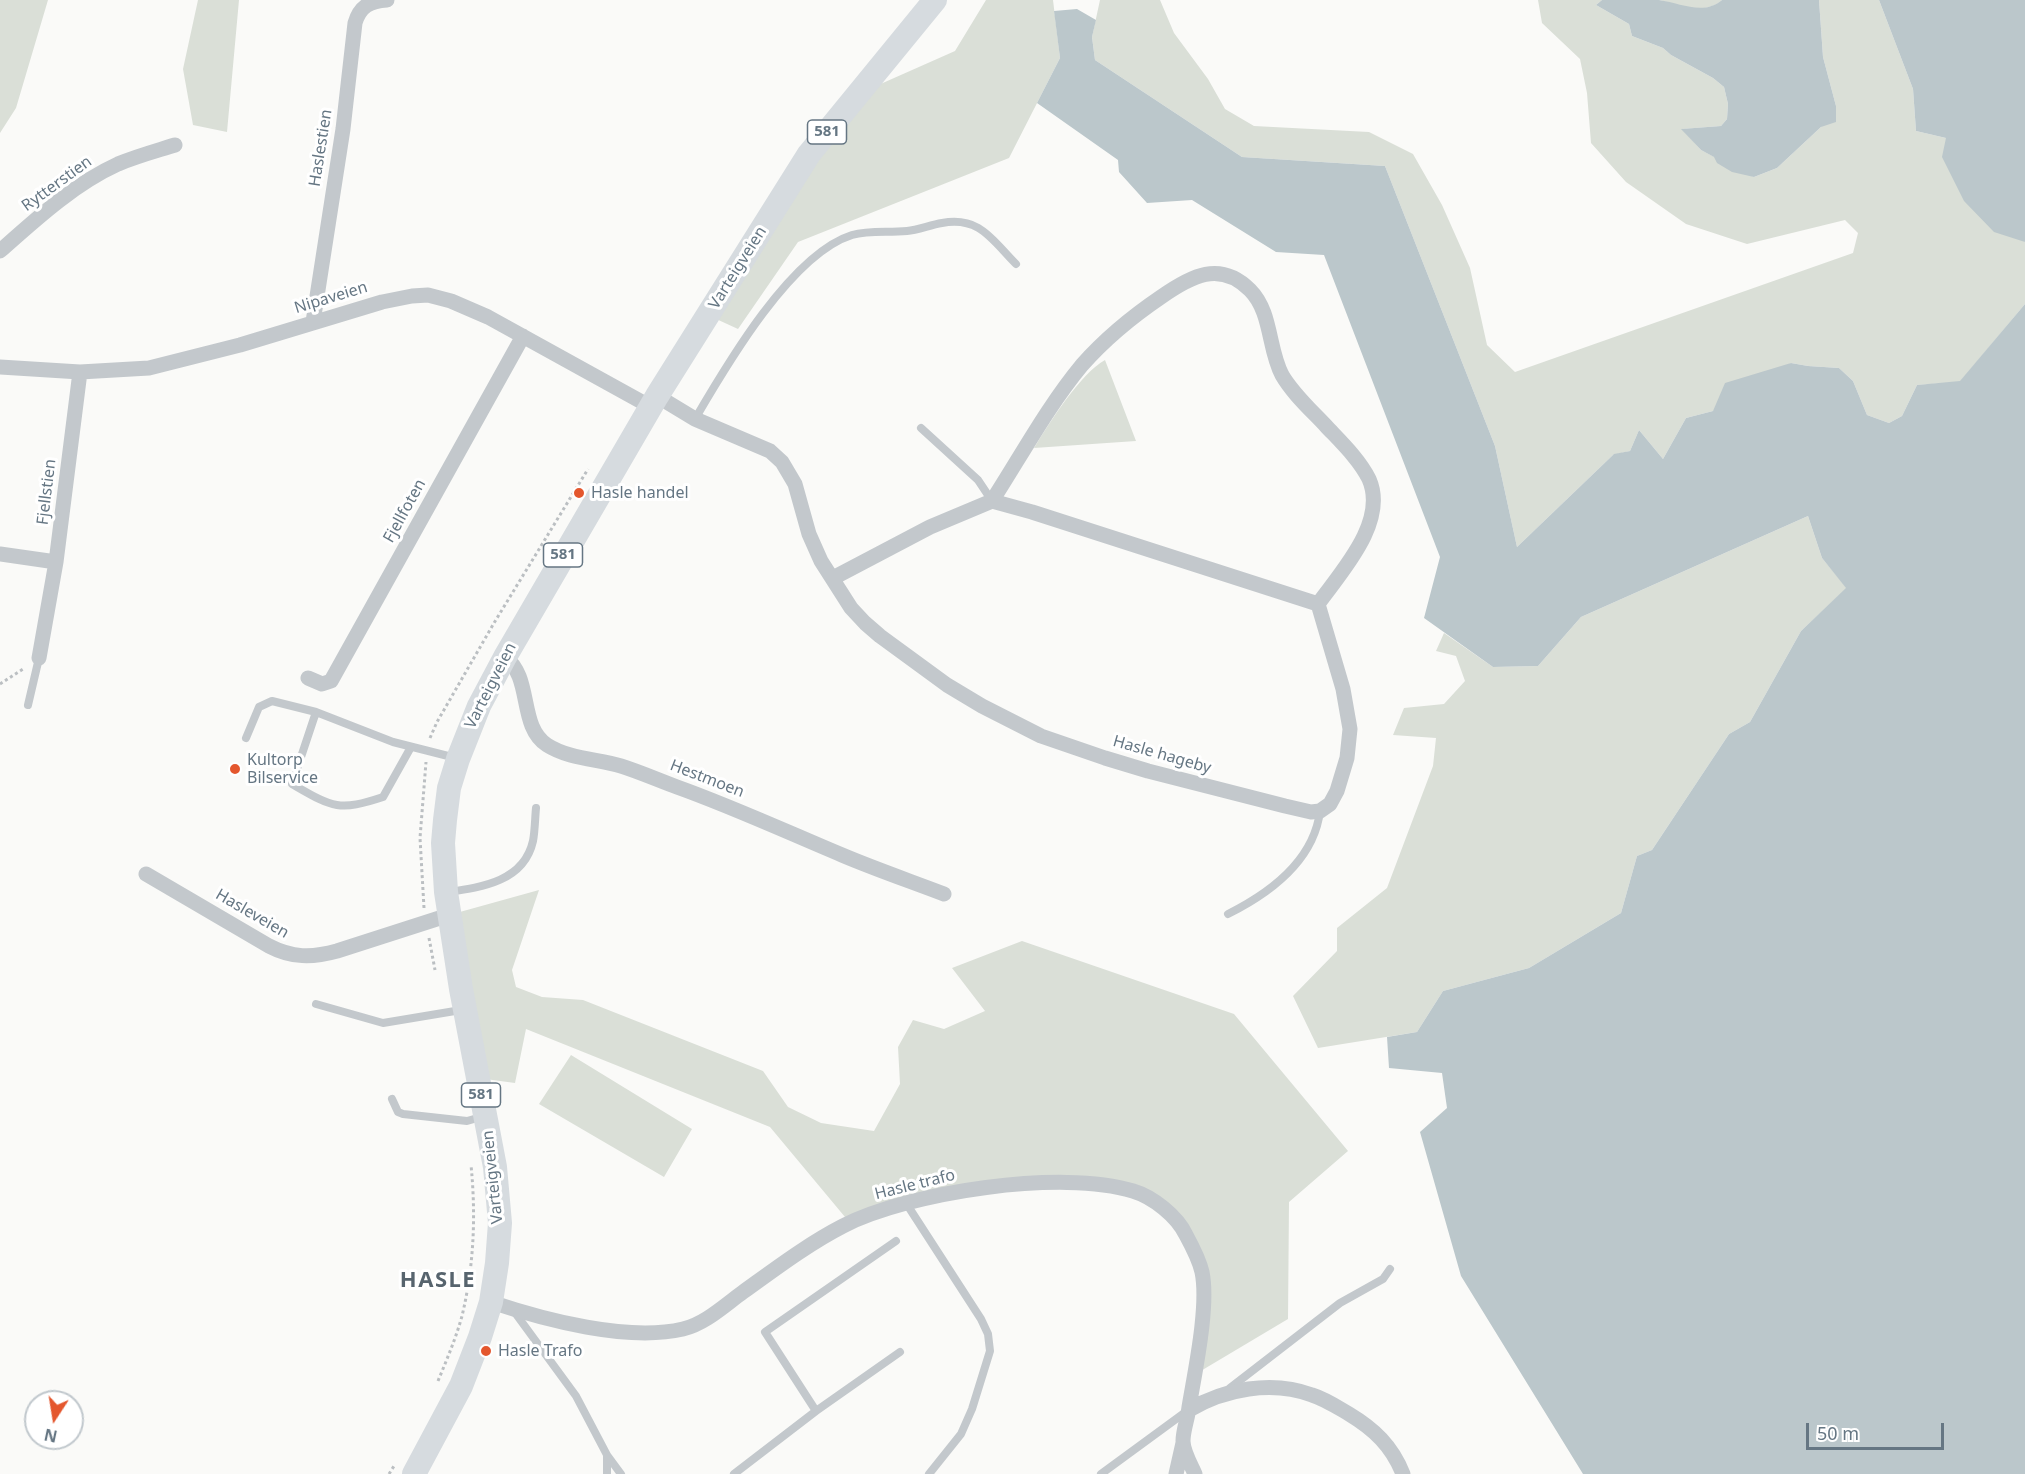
<!DOCTYPE html>
<style>
body{margin:0}
#map{position:relative;width:2025px;height:1474px;overflow:hidden;background:#fafaf8;font-family:"Noto Sans",sans-serif}
canvas{display:block}
.north{position:absolute;left:24px;top:1390px;width:60px;height:60px;box-sizing:border-box;background:#fff;border:2px solid #c1c8cd;border-radius:50%;rotate:192deg;font-size:16px;font-weight:700;line-height:24px;text-align:center;color:#657683}
.north::after{content:'';display:block;margin:auto;width:21px;height:27px;background:#e4572e;clip-path:polygon(50% 0,100% 100%,50% 72%,0 100%)}
.scale{position:absolute;left:1806px;top:1423px;width:138px;height:27px;box-sizing:border-box;border:3px solid #657683;border-top:0;padding-left:8px;font-size:18px;line-height:21px;white-space:nowrap;color:#657683;-webkit-text-stroke:4px #fff;paint-order:stroke}
</style>
<div id="map">
<canvas width="2025" height="1474"></canvas>
<div class="north">N</div>
<div class="scale">50 m</div>
</div>
<script>
const g = document.querySelector('canvas').getContext('2d');
g.lineJoin = 'round';
function fillPath(path, color) { g.fillStyle = color; g.fill(path, 'evenodd'); }
function trace(path, color, width, dash) { g.strokeStyle = color; g.lineWidth = width; g.lineCap = dash ? 'butt' : 'round'; g.setLineDash(dash || []); g.stroke(path); }
function drawText(font, color, halo, rows, align = 'center') {
  g.font = font + ' "Noto Sans",sans-serif'; g.lineWidth = 6; g.setLineDash([]); g.textBaseline = 'middle'; g.strokeStyle = halo; g.fillStyle = color; for (const [text, x, y, turn = 0] of rows) {
    g.save(); g.translate(x, y); g.rotate((+turn || 0) * Math.PI / 180); g.textAlign = isNaN(turn) ? turn : align; if (halo) g.strokeText(text, 0, 0); g.fillText(text, 0, 0); g.restore();
  }
}
fillPath(new Path2D(`
 M0,0H48L16,108L0,133Z
 M198,0H239L227,132L193,125L183,69Z
 M986,0H1053L1060,58L1009,158L798,242L738,329L714,318L808,170L876,86L955,51Z
 M1100,0H1160L1174,33L1208,79L1225,109L1254,126L1369,132L1413,154L1442,205L1470,268L1487,345L1515,372L1853,253L1858,233L1845,220L1747,244L1686,224L1626,182L1591,143L1587,93L1580,59L1542,23L1538,0H1602L1596,5L1629,24L1632,36L1663,48L1671,55L1713,78L1724,87L1728,104L1727,119L1721,126L1682,129L1701,150L1754,177L1777,168L1821,127L1836,106L1823,57L1819,0H1879L1913,89L1916,131L1946,138L2025,242V304L1960,382L1917,385L1902,416L1889,423L1867,415L1853,381L1839,368L1808,366L1791,363L1713,411L1686,418L1663,459L1639,430L1630,451L1613,455L1517,547L1495,446L1385,166L1242,157L1095,60L1092,37Z
 M1659,0H1722C1704,16 1680,5 1659,0Z
 M1105,360L1136,441L1034,448C1050,422 1080,374 1105,360Z
 M1808,516L1822,558L1847,588L1801,631L1750,722L1729,734L1652,850L1637,856L1621,913L1529,968L1443,991L1417,1032L1318,1048L1293,996L1337,951V928L1387,888L1433,766L1436,738L1393,735L1404,708L1444,704L1465,681L1456,656L1436,651L1444,633L1493,667L1538,666L1581,617Z
 M539,890L512,970L516,987L542,997L583,1000L763,1071L788,1107L821,1123L874,1131L900,1084L898,1047L913,1020L944,1029L985,1011L952,968L1022,941L1234,1014L1348,1151L1289,1202L1288,1319L1194,1375L1204,1299L1185,1231L1136,1192L1015,1184L850,1223L770,1127L526,1029L515,1083L478,1078L449,915Z
 M571,1055L692,1129L664,1177L539,1104Z`), '#dadfd7');
fillPath(new Path2D(`
 M1602,0C1621,0 1641,0 1659,0C1681,3 1703,16 1722,0H1819L1823,57L1836,106V122L1821,127L1777,168L1754,177L1732,172L1717,163L1714,157L1701,150L1681,129L1721,126L1727,119L1728,104L1724,87L1713,78L1671,55L1663,48L1632,36L1629,24L1596,5Z
 M1879,0H2025V242L1994,232L1964,201L1942,157L1946,138L1916,131L1913,89Z
 M1077,9L1096,20L1092,37L1095,60L1242,157L1385,166L1495,446L1517,547L1614,454L1630,451L1639,430L1663,459L1686,418L1713,411L1725,383L1791,363L1808,366L1839,368L1853,381L1867,415L1889,423L1902,416L1917,385L1960,381L2025,304V1474H1583L1461,1276L1420,1132L1447,1108L1442,1073L1389,1068L1387,1037L1417,1032L1443,991L1529,968L1621,913L1637,856L1652,850L1729,734L1750,722L1801,631L1846,588L1822,558L1808,516L1581,617L1538,666L1493,667L1424,618L1440,557L1324,255L1276,252L1192,200L1147,203L1119,172L1118,160L1037,103L1060,58L1054,11Z`), '#bbc7cb');
trace(new Path2D(`
 M0,684L23,669
 M430,738L437,722L494,623L588,469
 M424,908L420,838L426,762
 M429,938L435,970
 M438,1381C447,1359 456,1338 462,1316C474,1266 476,1215 471,1165
 M389,1474L394,1466`), '#bbbfc2', 3, [3, 3]);
trace(new Path2D(`
 M695,419C726,366 791,254 852,235C870,230 888,233 907,231C918,230 930,225 942,223C980,216 992,240 1016,264
 M921,428L978,480L992,501
 M28,705L39,658
 M316,712L292,784C332,807 338,812 383,797L411,747
 M246,738L259,707L272,701L316,712L393,742L456,758
 M448,892C483,887 524,881 533,841C535,830 535,818 536,808
 M1228,914C1270,893 1314,860 1320,811
 M316,1004L383,1023L461,1010
 M392,1099L398,1112L403,1114L467,1121L481,1117
 M906,1203L981,1319L988,1334L990,1351L972,1409L961,1434L929,1474
 M513,1310L576,1396L607,1455L621,1474
 M1230,1388L1340,1303L1383,1279L1390,1269
 M816,1411L765,1332L896,1241
 M607,1456V1474
 M734,1474L816,1411L900,1352
 M1101,1474L1187,1411`), '#c3c8cc', 8);
trace(new Path2D(`
 M0,251C36,219 74,184 118,164C137,156 156,151 175,145
 M313,322L343,129L355,23C360,6 370,1 387,0
 M0,367L80,372L149,368L240,345L382,302L412,296L428,295L451,301L488,317L651,407
 M657,396L695,419L770,451L782,462L795,484L809,534L821,561L851,608L865,623L880,636L947,685L982,706L1041,736L1105,758L1148,771L1285,806L1311,812L1320,811L1330,804L1337,791L1347,758L1350,729L1343,689L1318,604L1032,512L992,501L930,527L833,578
 M992,501C1021,456 1048,406 1082,365C1105,339 1133,316 1161,297C1191,276 1220,260 1250,290C1272,312 1268,349 1282,375C1293,394 1311,410 1326,426C1341,442 1359,459 1369,479C1388,522 1341,572 1318,604
 M0,554L56,562L80,372
 M505,657C533,678 518,726 547,745C569,759 597,759 621,766C640,772 658,780 677,787C733,807 787,832 842,855C875,869 910,881 944,894
 M39,658L56,562
 M308,678L322,684L331,681L523,336
 M146,874L269,946C292,958 312,958 337,951L449,915
 M491,1302C545,1320 628,1342 683,1329C705,1324 725,1305 743,1292C775,1269 808,1244 843,1226C909,1192 1062,1169 1133,1191C1153,1197 1177,1216 1186,1235C1192,1246 1199,1259 1202,1272C1209,1306 1195,1371 1189,1407C1188,1418 1183,1430 1183,1441C1183,1451 1191,1465 1195,1474
 M1189,1410C1224,1389 1272,1380 1312,1395C1325,1399 1337,1407 1349,1414C1374,1429 1392,1446 1403,1474
 M1176,1474L1183,1443`), '#c3c8cc', 15);
trace(new Path2D(`
 M414,1474L461,1386L480,1337L491,1302L497,1263L500,1223L495,1167L461,989L446,892L443,843L445,820L449,788L458,759L479,706L505,657L657,396L809,154L935,0`), '#d6dbdf', 24);
for (const [x, y, r, color] of [
 [579,493,6,"#e4572e"],
 [235,769,6,"#e4572e"],
 [486,1351,6,"#e4572e"]
]) { const dot = new Path2D(); dot.arc(x, y, r, 0, 2 * Math.PI); g.fillStyle = color; g.fill(dot); trace(dot, '#fff', 2); }
for (const [x, y, w] of [
 [827,132,39],
 [563,555,39],
 [481,1095,39]
]) { const box = new Path2D(); box.roundRect(x - w / 2, y - 12, w, 24, 4.5); g.fillStyle = '#fff'; g.fill(box); trace(box, '#657683', 1.5); }
drawText('bold 15px', '#657683', null, [
 ["581",827,132],
 ["581",563,555],
 ["581",481,1095]
]);
drawText('16px', '#657683', '#fff', [
 ["Haslestien",321,148,-81],
 ["Rytterstien",57,184,-36],
 ["Varteigveien",738,268,-58],
 ["Nipaveien",331,298,-17],
 ["Fjellstien",47,492,-83],
 ["Fjellfoten",405,511,-61],
 ["Varteigveien",491,686,-63],
 ["Hasle hageby",1162,755,16],
 ["Hestmoen",707,779,21],
 ["Hasleveien",252,914,30],
 ["Varteigveien",493,1177,-96],
 ["Hasle trafo",915,1185,-14]
]);
drawText('16px', '#657683', '#fff', [
 ["Hasle handel",591,493],
 ["Kultorp",247,760],
 ["Bilservice",247,778],
 ["Hasle Trafo",498,1351]
], 'left');
g.letterSpacing = '1.5px';
drawText('bold 22px', '#57646e', '#fff', [
 ["HASLE",438,1281]
]);
g.letterSpacing = '0px';
</script>
